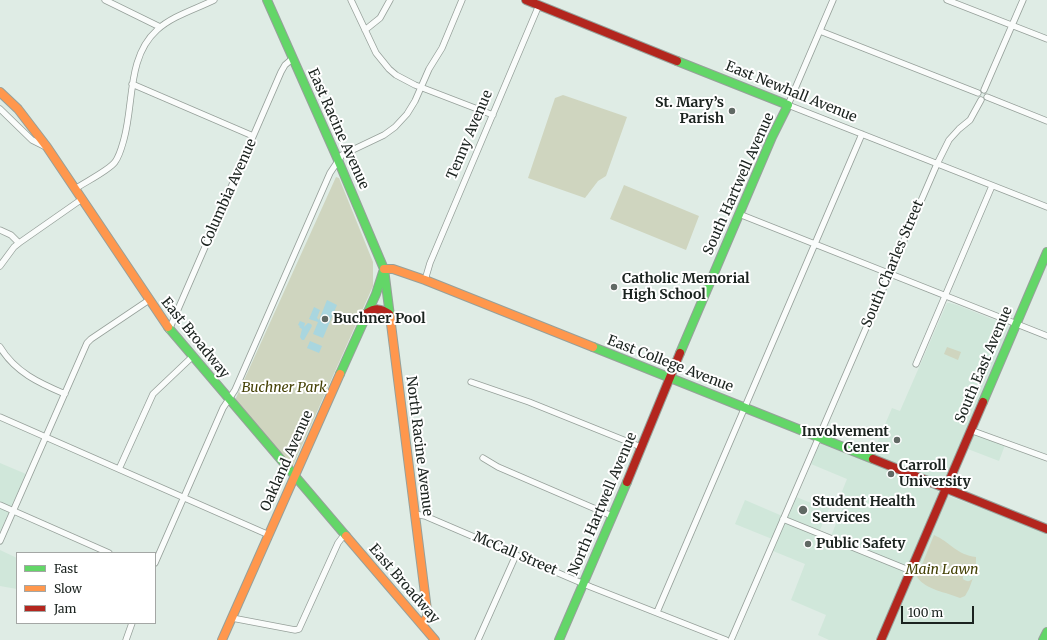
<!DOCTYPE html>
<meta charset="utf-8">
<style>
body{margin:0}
#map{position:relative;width:1047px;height:640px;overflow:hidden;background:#dfece5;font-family:Merriweather,serif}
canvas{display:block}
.legend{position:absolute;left:16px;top:552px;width:140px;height:72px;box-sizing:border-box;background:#fff;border:1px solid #a4a7a5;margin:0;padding:5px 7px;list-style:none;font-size:12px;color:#1b231f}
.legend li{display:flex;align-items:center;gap:8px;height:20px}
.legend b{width:20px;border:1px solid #a4a7a5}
.scale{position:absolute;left:901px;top:606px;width:73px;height:18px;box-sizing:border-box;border:2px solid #1b231f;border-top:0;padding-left:5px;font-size:12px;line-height:14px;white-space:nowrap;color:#1b231f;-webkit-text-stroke:3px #fff;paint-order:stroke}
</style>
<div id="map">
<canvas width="1047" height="640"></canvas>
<ul class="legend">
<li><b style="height:5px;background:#63d668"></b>Fast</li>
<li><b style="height:5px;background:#ff974d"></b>Slow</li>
<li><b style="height:5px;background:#b3261e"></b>Jam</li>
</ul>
<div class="scale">100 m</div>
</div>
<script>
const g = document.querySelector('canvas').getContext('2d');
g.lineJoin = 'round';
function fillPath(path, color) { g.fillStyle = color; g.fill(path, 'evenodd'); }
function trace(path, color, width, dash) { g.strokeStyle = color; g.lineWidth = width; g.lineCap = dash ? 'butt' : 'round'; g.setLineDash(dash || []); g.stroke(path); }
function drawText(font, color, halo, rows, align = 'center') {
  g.font = font + ' Merriweather,serif'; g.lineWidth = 4; g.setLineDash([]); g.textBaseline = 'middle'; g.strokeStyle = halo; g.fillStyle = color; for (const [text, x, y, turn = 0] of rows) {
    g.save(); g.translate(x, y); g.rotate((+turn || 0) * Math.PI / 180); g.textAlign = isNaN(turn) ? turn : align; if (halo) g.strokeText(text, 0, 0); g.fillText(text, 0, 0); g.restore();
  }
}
fillPath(new Path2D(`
 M947,303H950L957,305L1007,325L1010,328L967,429L1005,445L999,461L960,446L938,492L1047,533V640H829L818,635L826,615L791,600L805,564L773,551L777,541L735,524L745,500L787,518L796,497L819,506L823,495L833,499L817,537L829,541L847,497L841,494L847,479L811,464L818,446L821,444L869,462L892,408L900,411Z
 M0,463L26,474L0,532Z
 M0,550L17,558V589L0,586Z`), '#d0e7da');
fillPath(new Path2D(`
 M563,95L627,117L606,176L598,181L585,198L528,178L555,98Z
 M336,177L339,178L373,262V286L292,468L235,400Z
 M624,185L699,216L686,250L610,219Z
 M947,347L961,352L958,360L944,354Z
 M934,535C950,542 957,555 976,557V565L975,572L973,573C970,569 965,569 963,574V579C967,582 970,582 973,578L969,589L965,596L960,598C946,592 926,590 917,577Z`), '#cfd5bf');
fillPath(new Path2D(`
 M327,300L337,305L323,338L313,334L318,322L309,319L314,307L320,310L317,318L319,320Z
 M300,321L305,323L304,327L308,323L311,324L312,326L304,340H302L300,337L302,329L299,327L300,326L298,325Z
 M310,341L322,346L319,353L307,348Z`), '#a9d6df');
const street = new Path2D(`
 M105,0L160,27
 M351,0L376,53L389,69L396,75L415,85L493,115
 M833,0L788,105L1047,207
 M947,0L1047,39
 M365,30L380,18L390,0
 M820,31L978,93
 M132,84L253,136
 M984,90L1023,0
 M987,97L1047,121
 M0,109L32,140L46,147
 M75,189C85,182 108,171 115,162C120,155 122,146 124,139C134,103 127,57 157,30C172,16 196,9 214,0
 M739,214L1047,336
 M0,230L11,235L19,243
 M0,266L14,247L19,243L82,199
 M425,280L430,263L539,5
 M169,330L281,72L285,65L292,59
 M0,347C15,372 39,383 65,394
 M916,364L992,186
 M471,382L529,402L641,447
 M0,417L269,535
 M970,430L1047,458
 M483,458L498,467L612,516
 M119,469L153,394L192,357
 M0,505L109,553
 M415,514L425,516L591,587L726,640
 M783,519L911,571
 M0,541L87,343L91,339L149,300
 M155,563L223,408L235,390L330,173L342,155L384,135L395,127L407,114L415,101L429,69L442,48L462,0
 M657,612L862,134
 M232,618L295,630L299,629L338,543L344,535
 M126,640L132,623
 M478,640L516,555
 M731,640L937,164L949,140L959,129L970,120L981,100`);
const fast = new Path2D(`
 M267,0L338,160L384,269L390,316
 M677,61L788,105L772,137L680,353
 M168,327L346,536
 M593,347L873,459
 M340,374L376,294L383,272
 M983,402L1047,252
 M559,640L627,482
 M1043,640L1047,632`);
const slow = new Path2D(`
 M0,92L18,109L47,147L168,327
 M384,269H393L425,280L593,347
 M390,316L427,610V617L422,625
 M346,536L435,640
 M222,640L340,374`);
const jam = new Path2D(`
 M526,0L677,61
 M367,313C375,308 381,308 389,314
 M873,459L1047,529
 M627,482L680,353
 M881,640L983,402`);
trace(street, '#96a09a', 7);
trace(fast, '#96a09a', 10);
trace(slow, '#96a09a', 10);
trace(jam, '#96a09a', 10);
trace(street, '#fafcfb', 5.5);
trace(fast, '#63d668', 8);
trace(slow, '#ff974d', 8);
trace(jam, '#b3261e', 8);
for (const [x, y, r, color] of [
 [732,111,4,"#606964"],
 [614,287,4,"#606964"],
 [325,319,4,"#606964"],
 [897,440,4,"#606964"],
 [891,474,4,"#606964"],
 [803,510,5,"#606964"],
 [808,544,4,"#606964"]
]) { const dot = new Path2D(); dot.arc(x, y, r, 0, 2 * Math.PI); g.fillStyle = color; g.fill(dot); trace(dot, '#fff', 1.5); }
drawText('14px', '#1b231f', '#fff', [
 ["East Newhall Avenue",791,92,22],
 ["East Racine Avenue",338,129,66],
 ["Tenny Avenue",470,135,-67],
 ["South Hartwell Avenue",739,184,-66],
 ["Columbia Avenue",229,193,-66],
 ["South Charles Street",893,264,-67],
 ["East Broadway",195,338,51],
 ["East College Avenue",670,364,21],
 ["South East Avenue",984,365,-67],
 ["North Racine Avenue",419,446,83],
 ["Oakland Avenue",287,461,-66],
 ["North Hartwell Avenue",603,504,-67],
 ["McCall Street",515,554,23],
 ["East Broadway",404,584,49]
]);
drawText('bold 14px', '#1b231f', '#fff', [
 ["St. Mary’s",724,103,"right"],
 ["Parish",724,119,"right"],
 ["Catholic Memorial",622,279],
 ["High School",622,295],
 ["Buchner Pool",333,319],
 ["Involvement",889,432,"right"],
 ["Center",889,448,"right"],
 ["Carroll",899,466],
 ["University",899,482],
 ["Student Health",812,502],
 ["Services",812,518],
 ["Public Safety",816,544]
], 'left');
drawText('italic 14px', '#444105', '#fff', [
 ["Buchner Park",284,388],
 ["Main Lawn",942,570]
]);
</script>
